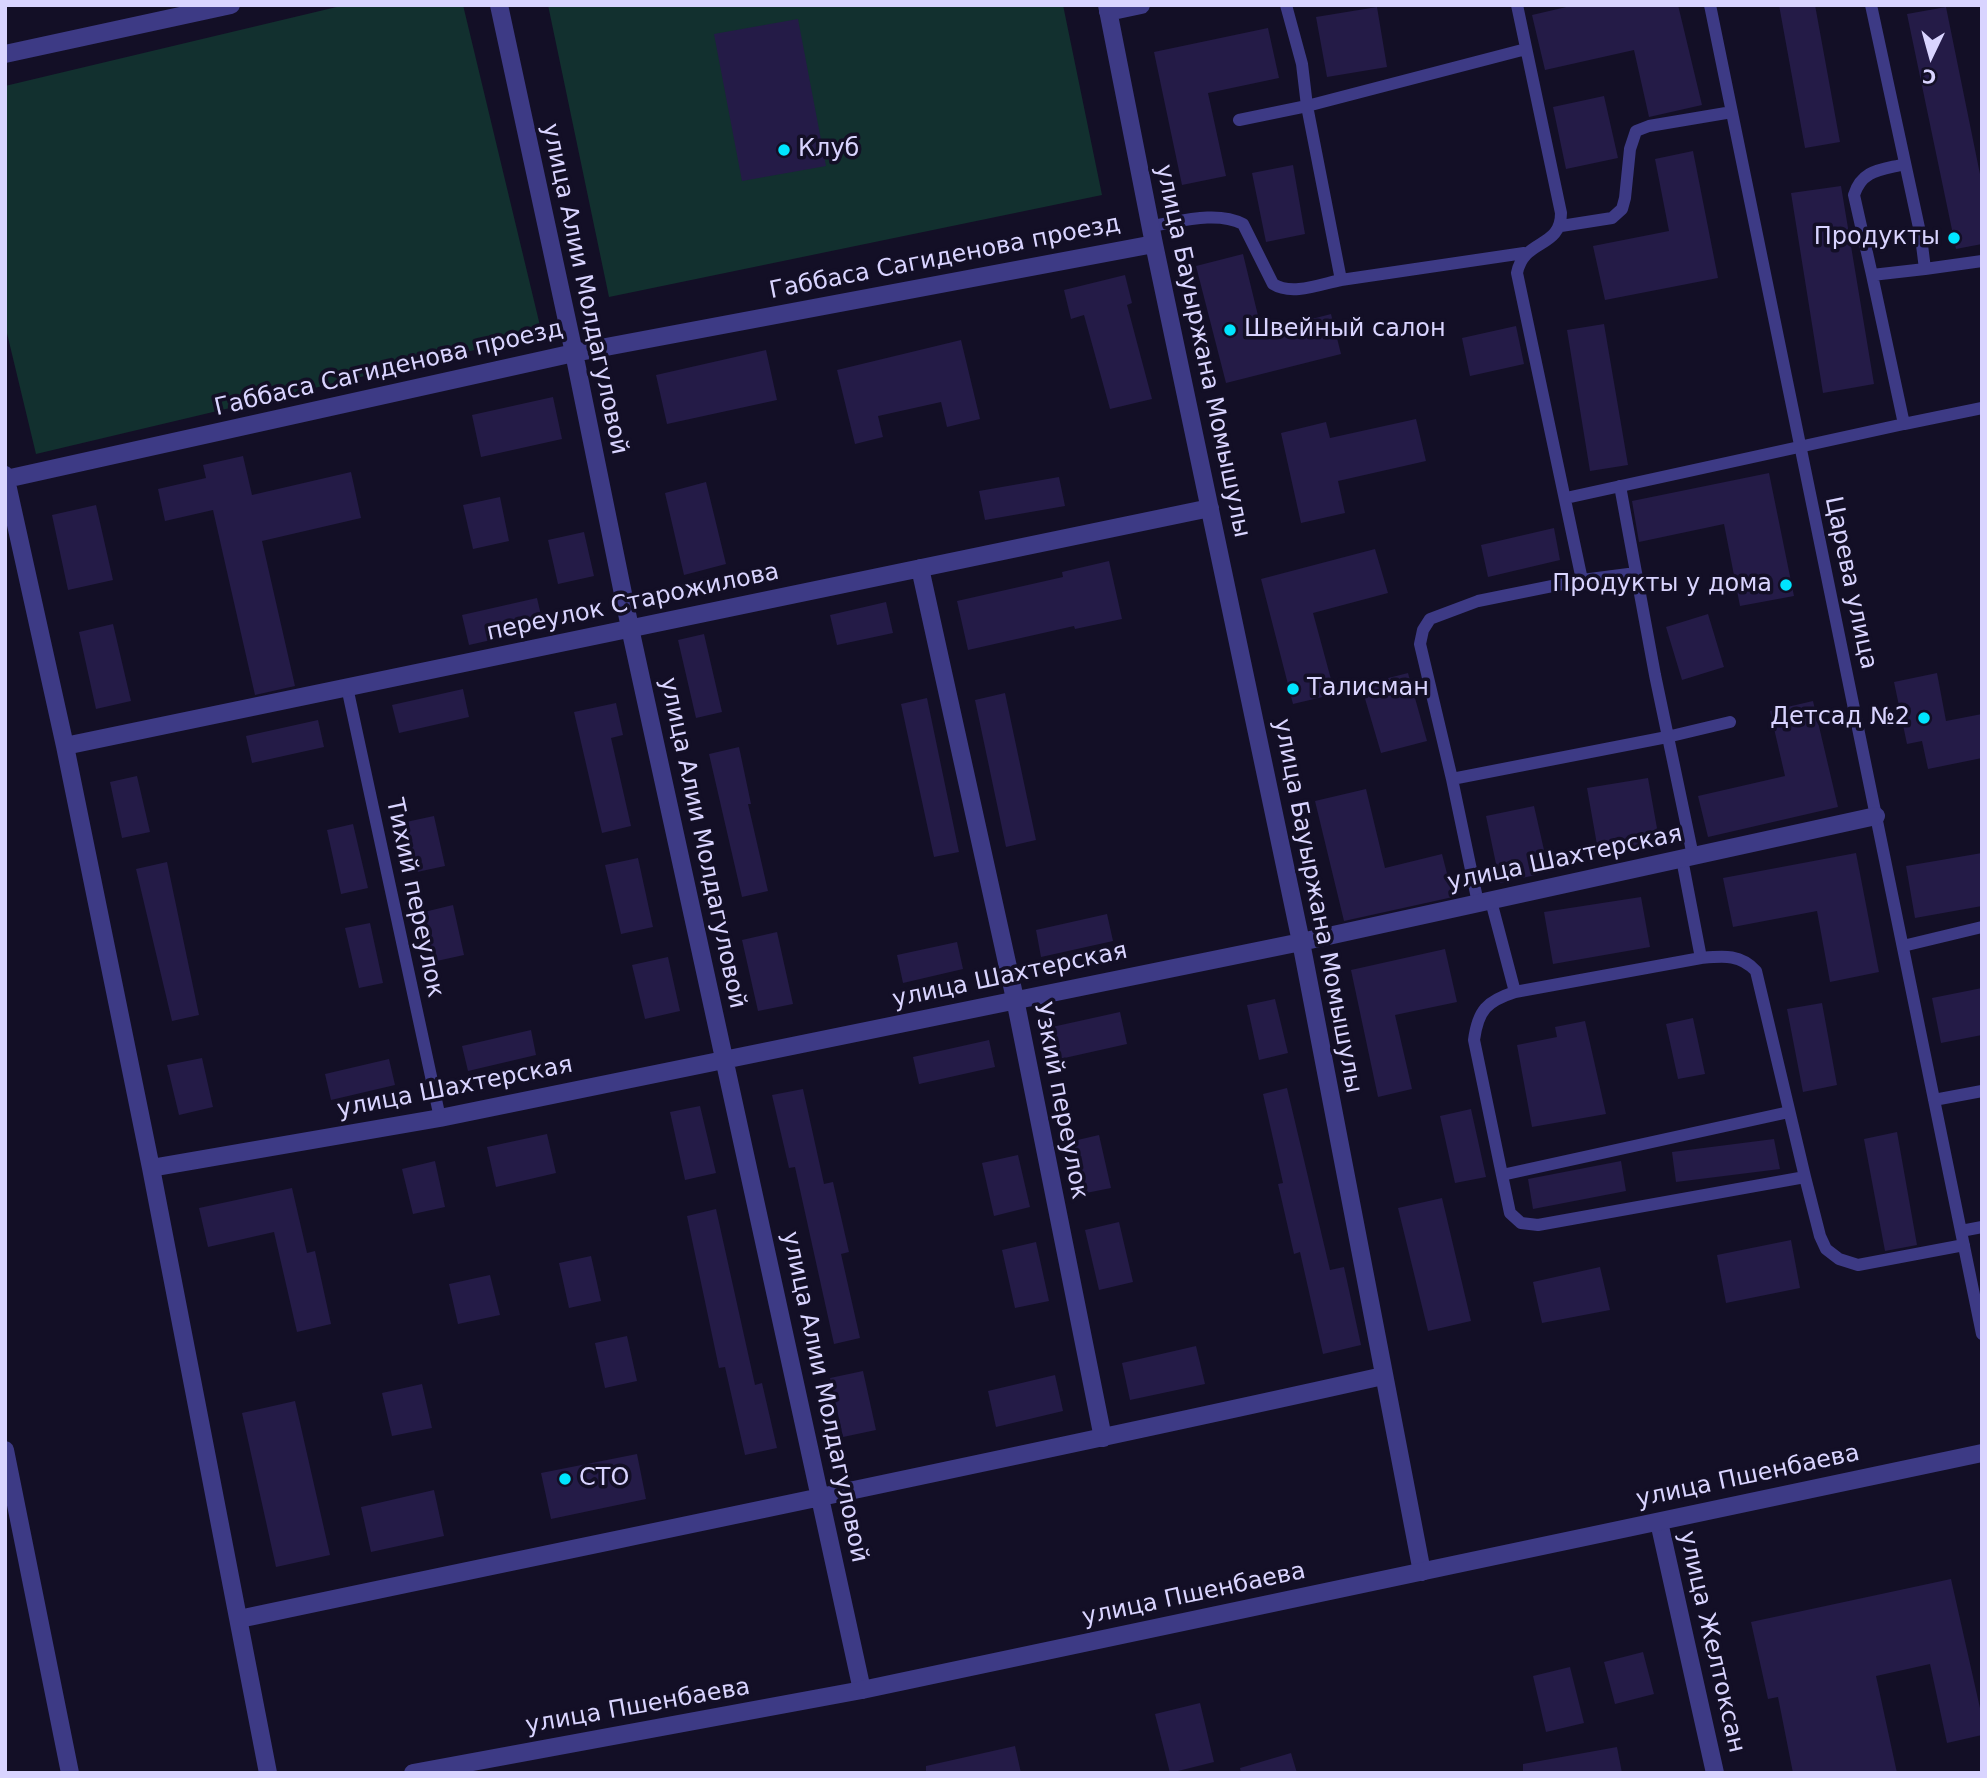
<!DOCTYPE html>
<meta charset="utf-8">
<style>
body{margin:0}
#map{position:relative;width:1987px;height:1778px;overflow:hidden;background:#130f26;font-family:"DejaVu Sans",sans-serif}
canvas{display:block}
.frame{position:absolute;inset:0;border:7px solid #d9d4ff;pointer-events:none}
.north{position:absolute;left:1896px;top:21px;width:70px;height:70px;-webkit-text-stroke:5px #130f26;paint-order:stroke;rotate:185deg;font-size:19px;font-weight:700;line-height:28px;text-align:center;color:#d9d4ff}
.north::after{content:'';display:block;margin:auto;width:24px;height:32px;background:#d9d4ff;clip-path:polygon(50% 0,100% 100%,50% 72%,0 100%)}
</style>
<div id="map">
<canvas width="1987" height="1778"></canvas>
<div class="frame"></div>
<div class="north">С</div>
</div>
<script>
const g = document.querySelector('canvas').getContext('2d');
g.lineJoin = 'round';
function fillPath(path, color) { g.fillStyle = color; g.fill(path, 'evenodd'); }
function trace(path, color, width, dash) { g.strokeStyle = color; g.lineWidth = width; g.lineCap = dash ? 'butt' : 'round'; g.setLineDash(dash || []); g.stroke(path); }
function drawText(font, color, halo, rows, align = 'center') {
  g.font = font + ' "DejaVu Sans",sans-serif'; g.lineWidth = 7; g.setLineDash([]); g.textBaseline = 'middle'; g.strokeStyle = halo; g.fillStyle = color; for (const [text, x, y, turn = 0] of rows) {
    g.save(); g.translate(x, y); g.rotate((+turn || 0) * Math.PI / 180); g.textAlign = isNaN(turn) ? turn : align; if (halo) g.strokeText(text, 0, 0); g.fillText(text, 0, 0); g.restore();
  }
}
fillPath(new Path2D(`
 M345,5H463L542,334L36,454L5,325V86Z
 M548,5H1063L1102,195L609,297Z`), '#12302f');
fillPath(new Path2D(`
 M1575,5H1678L1702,105L1649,117L1634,50L1545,70L1532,15Z
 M1779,5H1815L1840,142L1805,148Z
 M1377,7L1387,67L1327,77L1316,17Z
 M1946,7L1982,184V244L1956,249L1907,14Z
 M798,19L826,166L742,181L714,34Z
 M1268,28L1279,78L1208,93L1226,176L1182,185L1154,52Z
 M1604,96L1618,158L1566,169L1553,107Z
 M1693,151L1718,278L1605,300L1593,246L1669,231L1655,159Z
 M1293,165L1305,234L1266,242L1252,173Z
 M1841,186L1874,384L1823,393L1791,193Z
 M1243,254L1262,332L1331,314L1341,354L1226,383L1196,266Z
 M1125,275L1132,303L1127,305L1152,399L1110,409L1084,315L1071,319L1064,290Z
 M1604,324L1628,465L1590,471L1567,330Z
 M1516,326L1524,364L1470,376L1462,338Z
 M961,340L980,419L947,427L941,402L878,416L883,437L855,444L837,370Z
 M766,350L777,400L667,424L656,375Z
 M553,397L562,439L481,457L472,415Z
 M1416,419L1426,461L1338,481L1345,513L1301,523L1281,433L1326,422L1330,438Z
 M243,456L252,495L351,472L361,518L262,541L295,686L255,695L213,510L165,521L158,489L206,478L203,465Z
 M1769,473L1794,596L1740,606L1724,524L1639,542L1632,501Z
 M1059,477L1065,506L985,520L979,491Z
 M706,482L726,564L684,575L665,493Z
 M500,497L509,541L473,549L463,505Z
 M96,505L113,580L68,590L52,515Z
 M1554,528L1560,560L1488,577L1481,545Z
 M584,532L594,576L558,584L548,540Z
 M1375,549L1388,593L1313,613L1335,694L1293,704L1261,579Z
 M1109,561L1122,619L1075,629L1074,626L968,650L957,601L1063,577L1062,572Z
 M537,598L544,628L469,645L462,615Z
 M886,602L893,633L837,645L830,615Z
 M1708,614L1724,667L1682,680L1666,627Z
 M113,624L131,701L96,709L79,632Z
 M704,634L722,712L696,718L678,640Z
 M1408,673L1427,741L1381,753L1361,685Z
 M1937,673L1946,721L1982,714V758L1928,769L1922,741L1907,744L1894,682Z
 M463,689L469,717L399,733L392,705Z
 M1005,693L1036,840L1006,847L975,700Z
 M927,698L959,852L934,857L901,704Z
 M1813,701L1838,807L1708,837L1698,796L1785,776L1770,711Z
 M616,703L623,735L611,738L631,826L602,833L574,712Z
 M318,720L324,747L252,763L246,736Z
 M739,747L751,804H748L768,891L742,897L709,754Z
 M137,776L150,832L122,838L110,782Z
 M1648,778L1660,845L1599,856L1587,788Z
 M1366,789L1385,868L1442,854L1453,897L1344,921L1315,801Z
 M1534,806L1549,872L1500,883L1486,816Z
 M434,816L445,866L417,872L406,822Z
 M353,824L368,888L341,894L327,830Z
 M1856,853L1879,972L1830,982L1817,911L1733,927L1723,878Z
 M1982,853V906L1915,918L1906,866Z
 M638,858L653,927L621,934L605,865Z
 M167,862L199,1015L172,1021L136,869Z
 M1641,897L1650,947L1553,964L1544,912Z
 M453,905L464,955L432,962L420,913Z
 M1107,914L1113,941L1041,957L1036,930Z
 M370,923L383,983L359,988L345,928Z
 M777,932L793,1004L758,1011L742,940Z
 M957,942L963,969L903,983L897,955Z
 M1445,949L1457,1002L1395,1015L1412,1089L1378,1097L1351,970Z
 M668,957L680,1011L645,1019L632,965Z
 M1982,988V1035L1941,1043L1932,998Z
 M1275,999L1288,1053L1259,1060L1247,1005Z
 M1822,1003L1837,1085L1803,1092L1787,1009Z
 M1120,1012L1127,1044L1060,1059L1052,1027Z
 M1693,1018L1705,1074L1678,1079L1666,1024Z
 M1585,1021L1606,1114L1532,1127L1517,1045L1557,1037L1555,1027Z
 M531,1030L536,1055L468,1071L462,1046Z
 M989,1040L995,1067L919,1084L913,1057Z
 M202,1058L213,1107L179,1115L167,1065Z
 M389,1059L395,1085L331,1100L325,1074Z
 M1287,1088L1330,1270L1344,1267L1361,1345L1323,1354L1300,1252L1294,1254L1278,1184L1283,1183L1263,1094Z
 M803,1089L824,1184L833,1182L849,1252L841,1254L860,1338L834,1344L795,1167L789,1168L772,1095Z
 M700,1106L716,1173L685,1180L670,1112Z
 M1471,1109L1486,1177L1455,1183L1440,1116Z
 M1897,1132L1917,1245L1885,1251L1864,1139Z
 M547,1134L556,1173L496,1187L487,1147Z
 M1099,1135L1111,1188L1081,1194L1069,1142Z
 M1774,1139L1780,1169L1676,1182L1672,1152Z
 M1018,1155L1030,1207L994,1216L982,1163Z
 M435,1161L445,1207L413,1214L402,1169Z
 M1621,1161L1626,1191L1533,1209L1528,1179Z
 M292,1188L307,1253L315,1251L331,1324L297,1332L274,1232L208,1247L199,1208Z
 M1442,1198L1471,1321L1428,1331L1398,1208Z
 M716,1209L755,1385L762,1383L777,1448L745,1455L725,1367L719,1368L687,1216Z
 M1119,1222L1133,1282L1099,1290L1085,1230Z
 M1791,1240L1800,1288L1726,1303L1717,1255Z
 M1036,1242L1049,1301L1015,1308L1002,1250Z
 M591,1256L601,1301L569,1308L559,1263Z
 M1600,1267L1610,1310L1542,1323L1533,1282Z
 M490,1275L500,1315L458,1324L449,1284Z
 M627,1336L637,1381L605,1388L595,1343Z
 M1196,1346L1205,1384L1130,1400L1122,1363Z
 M863,1371L876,1430L843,1437L830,1378Z
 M1055,1375L1063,1411L996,1427L988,1391Z
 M422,1384L432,1428L392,1436L382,1393Z
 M295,1401L330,1555L276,1567L242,1413Z
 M637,1454L646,1499L551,1519L541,1473Z
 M434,1490L444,1536L371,1552L361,1507Z
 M1951,1579L1982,1717V1735L1947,1743L1930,1664L1876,1676L1897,1773H1793L1778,1697L1768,1699L1751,1622Z
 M1643,1652L1654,1694L1615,1704L1604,1662Z
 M1570,1667L1584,1723L1546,1732L1533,1676Z
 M1200,1703L1214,1762L1170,1773L1155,1714Z
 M1015,1746L1021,1773H926V1766Z
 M1617,1747L1622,1773H1523V1764Z
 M1291,1753L1297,1773H1241L1240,1768Z`), '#241b47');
trace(new Path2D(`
 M1710,5L1982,1334
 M1871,5L1921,237L1925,269L1982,261
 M1239,120L1307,106L1302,64L1286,5
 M1151,226C1179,222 1216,210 1243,224L1273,284C1292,296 1321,284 1341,280
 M1561,226L1612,218L1622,209L1625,198L1630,149L1636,131L1649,126L1732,112
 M1524,253L1341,280L1307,106L1526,49
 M1872,275L1854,195C1862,169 1882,170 1905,164
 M1904,424L1982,408
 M1620,486L1655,675L1693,856
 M1566,498L1904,424L1872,275L1925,269
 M1582,580L1636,573
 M347,687L440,1118
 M1452,779L1667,737L1730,722
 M1682,859L1701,958C1724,956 1740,954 1756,971L1805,1177L1820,1236L1826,1249L1839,1259L1858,1265L1964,1245
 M1491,901L1515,992
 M1478,903L1452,779L1420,644L1423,630L1430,619L1478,601L1582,580L1517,273C1524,238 1561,249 1561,213L1517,5
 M1903,946L1982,927
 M1701,958L1515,992C1487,1001 1478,1010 1474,1040L1502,1175L1789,1112
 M1934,1100L1982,1091
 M1502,1175L1510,1213L1521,1223L1538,1225L1805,1177
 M1961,1231L1982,1227`), '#3d3a85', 12);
trace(new Path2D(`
 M499,5L574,353L630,628L862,1690
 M1107,5L1154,244L1301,942L1422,1572
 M1108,12L1141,5
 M5,54L231,5
 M5,475L65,746L151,1168L268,1773
 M6,479L574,353L1154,244
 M920,568L1015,999L1103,1438
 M65,746L1210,508
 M151,1168L440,1118L1301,942L1876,816
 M1659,1522L1715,1773
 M239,1619C621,1538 1003,1461 1383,1376`), '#3d3a85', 18);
trace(new Path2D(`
 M5,1450L70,1773
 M413,1773L862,1690L1982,1453`), '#3d3a85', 18);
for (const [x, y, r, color] of [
 [784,150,7,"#00e5ff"],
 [1954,238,7,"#00e5ff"],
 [1230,330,7,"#00e5ff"],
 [1786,585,7,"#00e5ff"],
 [1293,689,7,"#00e5ff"],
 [1924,718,7,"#00e5ff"],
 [565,1479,7,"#00e5ff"]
]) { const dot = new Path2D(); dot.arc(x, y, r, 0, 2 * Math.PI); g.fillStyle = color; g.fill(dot); trace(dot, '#130f26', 2.5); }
drawText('24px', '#d9d4ff', '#130f26', [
 ["Клуб",798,150],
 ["Продукты",1940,238,"right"],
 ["Швейный салон",1244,330],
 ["Продукты у дома",1772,585,"right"],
 ["Талисман",1307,689],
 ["Детсад №2",1910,718,"right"],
 ["СТО",579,1479]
], 'left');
drawText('24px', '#d9d4ff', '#130f26', [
 ["Габбаса Сагиденова проезд",945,258,-11],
 ["улица Алии Молдагуловой",584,289,78],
 ["улица Бауыржана Момышулы",1202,351,78],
 ["Габбаса Сагиденова проезд",389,369,-13],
 ["Царева улица",1850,583,78],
 ["переулок Старожилова",633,603,-12],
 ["улица Алии Молдагуловой",702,843,78],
 ["улица Шахтерская",1565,859,-12],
 ["Тихий переулок",414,898,78],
 ["улица Бауыржана Момышулы",1317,906,79],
 ["улица Шахтерская",1010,976,-12],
 ["улица Шахтерская",455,1088,-11],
 ["Узкий переулок",1060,1101,79],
 ["улица Алии Молдагуловой",824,1397,78],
 ["улица Пшенбаева",1748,1477,-12],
 ["улица Пшенбаева",1194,1595,-12],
 ["улица Желтоксан",1711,1642,77],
 ["улица Пшенбаева",638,1707,-10]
]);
</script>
